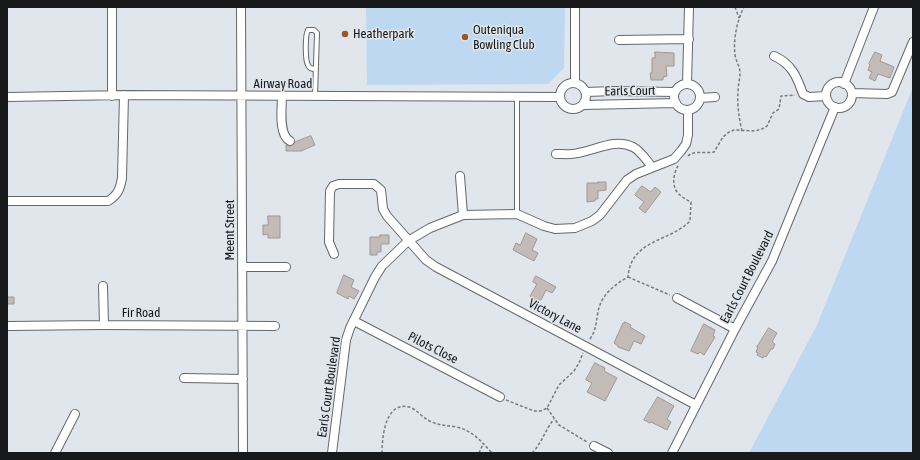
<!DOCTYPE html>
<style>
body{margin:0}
#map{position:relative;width:920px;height:460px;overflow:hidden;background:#e0e6eb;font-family:"Asap Condensed",sans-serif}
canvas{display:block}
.frame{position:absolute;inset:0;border:8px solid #17191b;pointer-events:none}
</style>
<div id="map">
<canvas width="920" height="460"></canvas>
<div class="frame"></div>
</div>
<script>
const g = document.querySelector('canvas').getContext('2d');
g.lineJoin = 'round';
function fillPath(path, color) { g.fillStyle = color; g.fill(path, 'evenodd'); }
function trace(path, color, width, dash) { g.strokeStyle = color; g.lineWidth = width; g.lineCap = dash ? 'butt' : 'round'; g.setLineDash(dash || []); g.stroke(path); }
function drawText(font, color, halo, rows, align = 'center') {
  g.font = font + ' "Asap Condensed",sans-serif'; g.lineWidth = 3; g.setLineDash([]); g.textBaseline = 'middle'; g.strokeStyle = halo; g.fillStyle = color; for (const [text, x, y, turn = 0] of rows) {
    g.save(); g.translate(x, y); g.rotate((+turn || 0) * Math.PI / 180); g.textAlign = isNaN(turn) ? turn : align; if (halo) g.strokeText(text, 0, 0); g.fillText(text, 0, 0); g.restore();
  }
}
fillPath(new Path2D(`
 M366,7H565L564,68L548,84L367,85Z
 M913,87V453H749L817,325Z`), '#bfd8f1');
const building = new Path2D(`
 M655,52L674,53V66H666L667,76L663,77V80H651L650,73H652V58H655Z
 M875,52L882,55L880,61L894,67L890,78L878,74L875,81L869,78L872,72L868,70L870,65L869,64Z
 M311,136L315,145L301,151H286V145L291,146L295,142Z
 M598,182H606V190L598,191V199H595V201L587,202V183H598Z
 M642,186L651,192L655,187L661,192L645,213L639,208L644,202L635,195Z
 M268,216H280V238H268V234L263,235V225H268Z
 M526,233L537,239L532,250L538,253L534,261L513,250L516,243L520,245Z
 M380,235H389V244H381V252H377V255H370V237H380Z
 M344,275L354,280L351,287L359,291L354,299L349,296L348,299L337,293Z
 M536,276L556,287L552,293L546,290L541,300L539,299L538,302L531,299L532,298L530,296L537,284L533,282Z
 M7,297H14V304H7Z
 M625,322L631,325L630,327L645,336L641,344L634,341L629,351L618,347V346L614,343L623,323H624Z
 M704,324L715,330L713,336L715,337L704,355L700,352L698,354L691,351Z
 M769,328L777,333L772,342L775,344L773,349H771L766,357L764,356L763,358L757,355L758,353L756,352L758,347H757Z
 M595,363L605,368L604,371L617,378L605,401L587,392L592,383L586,380Z
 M658,397L674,406L667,419L671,422L667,430L651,422L650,423L644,420Z`);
fillPath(building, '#c2bbb7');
trace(building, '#9f9793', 1);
const service = new Path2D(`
 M315,96L317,33L314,30H308C305,35 305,60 308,65C309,69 313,69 316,69
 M517,214V97`);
const minor = new Path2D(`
 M112,7V96
 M241,7L243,453
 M619,40L689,39
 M774,56C792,64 797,77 803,94L809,97L826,96
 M826 95a13 13 0 1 1 26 0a13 13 0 1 1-26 0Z
 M560 96a13 13 0 1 1 26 0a13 13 0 1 1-26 0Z
 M575,83V7
 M687,84L689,7
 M844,84L874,7
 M674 97a13 13 0 1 1 26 0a13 13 0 1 1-26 0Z
 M586,92L614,91L675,92
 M852,93L887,94L892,92L913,42
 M282,96C282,107 278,135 290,141
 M7,97L124,95L560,97
 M700,98L715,97
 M584,105L676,103
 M556,154C563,154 571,155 578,153C596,150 616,138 633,147C641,151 647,161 652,167
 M460,176L463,215
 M7,201H108C118,195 120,189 122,178L124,95
 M334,254L329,242L330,191L333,186L339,184H374L381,190L383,209L387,216L426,260L436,267L696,405
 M242,267H286
 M103,286L104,325
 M677,298L735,329
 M354,321L500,397
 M7,326L104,325L275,326
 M184,378L243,379
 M594,446L608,453
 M55,453L75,414
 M332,453L346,340L350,328L375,277L382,266L408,241L430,228L463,215L517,214L544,226L555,229L575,228L592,221L600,215L627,180L636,174L674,159L681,151L686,144L688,135V110
 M672,453L735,329L772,261L835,107`);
trace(service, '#63686d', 6);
trace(minor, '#63686d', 10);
trace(new Path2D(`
 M735,7L739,18
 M742,131C739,118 737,105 738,92C738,85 740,79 740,73C740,66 736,62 735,55C733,39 737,21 744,7
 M688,156C694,150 706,154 714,152L723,137L729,132L734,130L755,131L762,129L767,126L773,113L779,109L781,96L795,95
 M628,277L670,295
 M590,339C596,331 596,322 598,312C601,295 614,285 628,277C631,239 670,242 690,221L691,202C687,200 683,198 680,195C671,188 673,174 678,166
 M506,400L534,411H541L547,408L559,385L574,371L579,363L583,353
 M547,408L559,425L587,442
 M382,453C382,438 385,401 409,407C417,409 423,419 432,422C440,426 447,425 456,427C472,430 481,441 492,453
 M479,453L483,444
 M532,453C542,443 545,430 554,419`), '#767a7d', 1.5, [3, 2]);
trace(service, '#fff', 4);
trace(minor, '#fff', 8);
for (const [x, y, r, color] of [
 [345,34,4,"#9d572d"],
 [465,37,4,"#9d572d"]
]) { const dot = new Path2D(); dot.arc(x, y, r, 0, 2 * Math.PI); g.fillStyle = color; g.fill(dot); trace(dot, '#e0e6eb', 1.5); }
drawText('13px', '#17191b', '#e0e6eb', [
 ["Outeniqua",473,30],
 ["Bowling Club",473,45],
 ["Heatherpark",353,34]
], 'left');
drawText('13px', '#17191b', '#e0e6eb', [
 ["Airway Road",283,84],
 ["Earls Court",630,91,-1],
 ["Meent Street",230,230,-90],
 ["Earls Court Boulevard",747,277,-63],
 ["Fir Road",141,313],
 ["Victory Lane",555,316,28],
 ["Pilots Close",433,348,27],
 ["Earls Court Boulevard",329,387,-82]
]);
</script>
